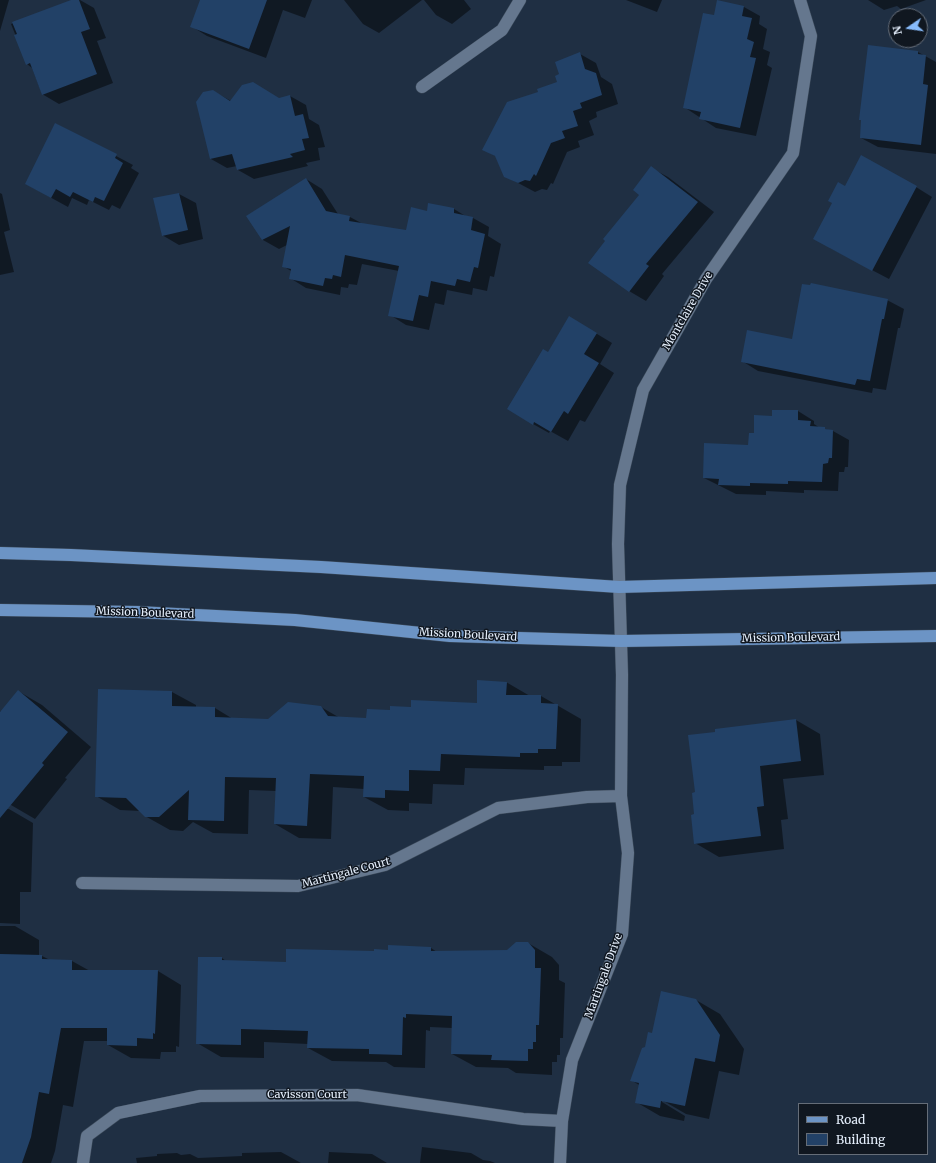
<!DOCTYPE html>
<style>
body{margin:0}
#map{position:relative;width:936px;height:1163px;overflow:hidden;background:#1f2f43;font-family:Merriweather,serif}
canvas{display:block}
.legend{position:absolute;left:798px;top:1103px;width:130px;height:52px;box-sizing:border-box;background:#101720;border:1px solid #656d78;margin:0;padding:5px 7px;list-style:none;font-size:12px;color:#e4eefb}
.legend li{display:flex;align-items:center;gap:8px;height:20px}
.legend b{width:20px;border:1px solid #656d78}
.north{position:absolute;left:888px;top:8px;width:40px;height:40px;box-sizing:border-box;background:#101720;border:1px solid #656d78;border-radius:50%;rotate:257deg;font-size:11px;font-weight:700;line-height:16px;text-align:center;color:#e4eefb}
.north::after{content:'';display:block;margin:auto;width:14px;height:18px;background:#87bbfb;clip-path:polygon(50% 0,100% 100%,50% 72%,0 100%)}
</style>
<div id="map">
<canvas width="936" height="1163"></canvas>
<ul class="legend">
<li><b style="height:5px;background:#6c94c5"></b>Road</li>
<li><b style="height:11px;background:#224167"></b>Building</li>
</ul>
<div class="north">N</div>
</div>
<script>
const g = document.querySelector('canvas').getContext('2d');
g.lineJoin = 'round';
function fillPath(path, color) { g.fillStyle = color; g.fill(path, 'evenodd'); }
function trace(path, color, width, dash) { g.strokeStyle = color; g.lineWidth = width; g.lineCap = dash ? 'butt' : 'round'; g.setLineDash(dash || []); g.stroke(path); }
function drawText(font, color, halo, rows, align = 'center') {
  g.font = font + ' Merriweather,serif'; g.lineWidth = 3; g.setLineDash([]); g.textBaseline = 'middle'; g.strokeStyle = halo; g.fillStyle = color; for (const [text, x, y, turn = 0] of rows) {
    g.save(); g.translate(x, y); g.rotate((+turn || 0) * Math.PI / 180); g.textAlign = isNaN(turn) ? turn : align; if (halo) g.strokeText(text, 0, 0); g.fillText(text, 0, 0); g.restore();
  }
}
fillPath(new Path2D(`
 M0,0H9L0,31Z
 M74,0H80L94,8L106,38L97,41L113,83L59,104L42,94L32,68L27,64L11,24Z
 M201,0H312L305,18L283,10L266,58L207,36L191,26Z
 M344,0H422L379,33L363,24Z
 M424,0H464L471,9L452,24L436,15Z
 M626,0H662L657,12Z
 M868,0H926L901,9L897,6L884,10Z
 M718,1L744,7L760,16L759,24L767,29L763,49L770,52L767,65L772,68L756,136L716,128L684,107L715,16Z
 M918,52L936,62V154L878,147L861,138Z
 M580,54L596,63L601,77L612,84L618,104L596,112L597,117L589,121L594,135L578,141L580,147L567,152L553,184L551,183L547,190L542,189L535,192L505,176L497,157L484,150L539,92L558,83L561,75Z
 M213,91L231,101L279,99L290,96L306,105L309,119L319,125L325,147L318,148L320,160L306,163L308,166L254,179L238,170L237,166L227,168L211,159Z
 M56,124L133,165L131,168L139,173L120,209L112,205L109,210L89,200L87,205L72,198L68,207L26,184Z
 M651,168L668,177L714,212L662,274L664,276L646,301L629,291L640,195Z
 M306,179L322,189L338,214L350,217L363,224L407,231L428,212L429,204L454,209L467,217L473,218L489,227L488,236L501,244L494,277L490,276L487,291L473,288L472,295L447,290L444,305L435,303L429,330L406,325L390,315L399,271L362,264L357,285L349,284L348,288L341,287L340,295L306,288L290,278L291,271L283,266L287,245L279,249L263,240L247,216Z
 M916,187L932,197L889,279L830,248Z
 M0,193L2,194L10,230L4,232L14,272L0,275Z
 M179,194L196,203L203,239L179,245L162,235L155,199Z
 M887,300L904,309L900,328H898L886,390L873,388L872,393L758,371L742,361Z
 M569,317L612,343L600,364L614,373L585,422L580,420L568,441L550,431L549,433L533,424L548,353Z
 M798,411L814,421V424L820,428L833,431L849,440L848,467H845L844,472H839L838,491L804,490V493L766,491V495L736,494L704,478L749,446L755,434L773,417Z
 M506,682L530,696H541L581,719L580,762H562V766H544V770L465,768L464,785L433,784L432,804L409,803V811L388,810L364,797V789L333,787L331,839L299,838L275,824L276,791L249,790L248,834L213,833L193,822L183,831L170,830L145,816L140,811L120,810L96,796L172,692L196,705V708H215L233,719L268,720L321,707L340,718L367,719L390,711L478,704Z
 M18,691L42,705L91,747L65,778L67,779L35,819L11,805L0,796V711L1,712Z
 M796,720L820,734L824,775L783,779L788,819L781,820L784,849L719,857L695,843L696,793L716,732Z
 M0,809H9L33,823L31,892H20V924L0,923Z
 M0,926H15L39,940V956H42L50,960L72,961L90,971H158L181,985L179,1047L176,1046V1052H161L160,1059L131,1058L108,1045V1041H84L73,1107L63,1105L55,1151L51,1163H0Z
 M528,943L552,957L559,965V980L565,983L563,1038H560V1055H557V1062H552V1075L516,1073L508,1068L476,1067L452,1054V1028L430,1027V1031L426,1030L425,1068L394,1067L386,1062L332,1061L308,1048V1044L264,1042V1058L221,1057L197,1043L222,958L227,962L287,963L375,952L431,948L437,952L507,951Z
 M696,1000L720,1014L744,1049L739,1075L719,1071L709,1119L686,1114L662,1100V1102L685,1116L684,1121L660,1116L636,1102L639,1085L631,1080L653,1034Z
 M422,1147L471,1153L483,1160L490,1161L495,1163H420Z
 M281,1152L301,1163H137L136,1158L157,1156V1154L177,1153L181,1155L190,1154L198,1158L242,1156V1153Z
 M329,1152L372,1154L387,1163H328Z`), '#0007');
fillPath(new Path2D(`
 M71,0H79L90,29L81,32L97,74L42,95L30,63L26,65L14,35L17,34L12,22Z
 M200,0H267L249,49L190,27Z
 M717,0L744,6L742,16L752,18L747,39L754,42L750,57L756,58L740,128L699,119L701,112L683,108L703,13L714,15Z
 M868,45L918,51V54L926,55L923,84L928,85L921,145L860,138L861,120H859Z
 M580,52L585,69L596,73L602,95L580,103L582,108L573,111L578,126L562,131L565,138L551,143L536,176L534,174L530,181L525,180L518,183L504,177L495,156L482,150L507,102L538,92L537,89L557,82L555,76L559,74L555,62Z
 M253,82L279,98L290,95L295,116L303,114L309,138L302,139L305,150L290,154L293,157L237,170L232,154L210,159L196,102L203,92L213,90L230,101L242,85Z
 M55,123L117,154L115,158L123,163L104,201L95,197L93,202L73,192L70,197L56,189L51,198L25,184Z
 M861,155L917,186L872,271L813,239L832,203L828,201L838,182L845,186Z
 M651,166L698,202L646,264L649,266L629,292L588,263L605,241L603,239L639,195L633,190Z
 M306,178L326,211L350,216L349,221L406,230L411,207L427,211L428,203L454,208V213L473,217L471,230L485,234L478,268L474,267L470,282L457,279L455,286L431,281L428,297L419,295L413,321L388,316L399,266L345,255L341,277L333,275L332,279L325,278L323,286L289,279L291,269L282,267L290,226L262,240L246,216Z
 M179,193L188,230L162,236L153,198Z
 M811,283L888,299L884,319H882L870,381L857,379L855,385L741,362L747,330L792,339L802,284L810,285Z
 M569,316L597,333L584,354L599,363L568,414L564,411L551,432L534,422L533,425L507,409L543,349L548,352Z
 M772,410H798V420L811,421L810,426L825,427V429L833,430L832,458H829L828,463L823,464L822,482L788,481V484L750,483V486L718,485L719,479L703,478L704,443L748,445L749,433H754V415L772,416Z
 M477,680L507,682L506,695H541V703L558,704L556,749H538V753H520V757L441,754L440,771L409,770V791L385,790V798L363,797L364,776L310,774L307,826L274,824L276,778L225,777L224,821L188,820L189,790L159,817H145L126,798L95,797L98,689L172,691V706L215,707V717L268,719L288,702L321,706L328,716L366,718L367,709L390,710V706L411,707V700L477,703Z
 M18,690L68,732L42,763L44,765L0,818V712Z
 M796,719L801,761L760,766L764,806L757,807L761,836L694,844L691,815L694,814L692,793L695,792L688,735L715,732V729Z
 M516,942H528L535,950V968H541L539,1025H536V1042H533V1049H528V1061L491,1060L492,1055L451,1054L452,1016L406,1014V1018L403,1017L402,1055L369,1054V1049L307,1048L308,1031L241,1029V1045L196,1044L198,957H222V960L286,962V949L374,951V949L388,950V945L431,947V951L507,950Z
 M0,954L42,955V959L72,960V970H158L155,1034L153,1033V1039L137,1038V1046L107,1045V1028H61L49,1094L39,1092L31,1137L22,1163H0Z
 M661,991L696,999L720,1035L715,1062L695,1058L685,1106L661,1101L660,1108L635,1103L639,1083L630,1081L642,1048L645,1047L648,1032L652,1033Z`), '#224167');
const street = new Path2D(`
 M422,87L502,30L520,0
 M82,883L298,886L385,865L498,808L587,797L621,796
 M83,1163L87,1136L118,1113L200,1096L357,1095L523,1119L562,1121
 M560,1163L562,1121L572,1060L622,934L628,853L621,796L622,675L618,544L620,485L643,390L706,279L793,153L811,36L800,0`);
const primary = new Path2D(`
 M0,553L71,555L321,567L619,587L936,578
 M0,610L137,612L295,620L450,636L621,641L936,636`);
trace(street, '#3d4b5b', 13);
trace(primary, '#3d4b5b', 13);
trace(street, '#65778e', 12);
trace(primary, '#6c94c5', 12);
drawText('11px', '#e4eefb', '#101720', [
 ["Montclaire Drive",688,311,-60],
 ["Mission Boulevard",145,613,2],
 ["Mission Boulevard",468,635,3],
 ["Mission Boulevard",791,638,-1],
 ["Martingale Court",346,873,-15],
 ["Martingale Drive",604,976,-70],
 ["Cavisson Court",307,1095]
]);
</script>
